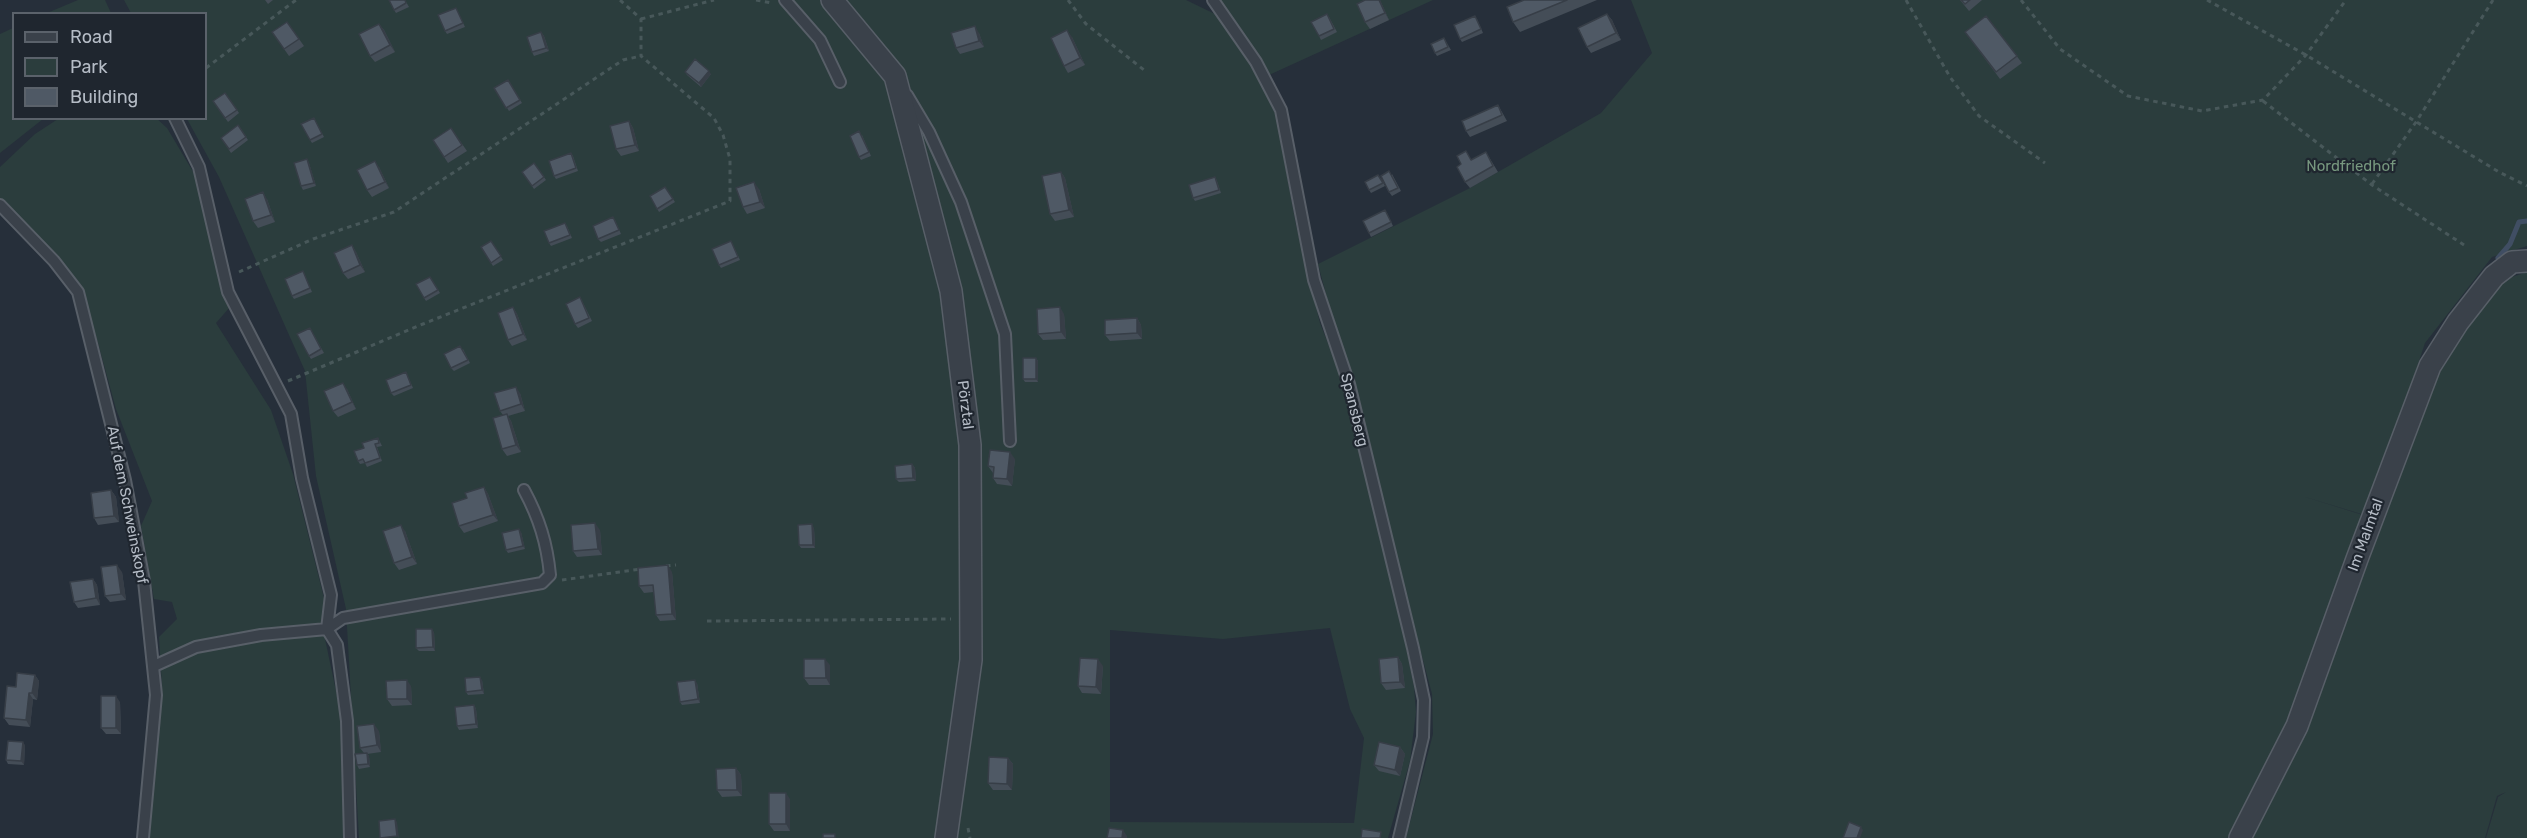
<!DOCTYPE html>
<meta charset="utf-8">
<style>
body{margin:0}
#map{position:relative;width:2527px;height:838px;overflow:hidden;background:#262f3a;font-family:Rubik,sans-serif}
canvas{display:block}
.legend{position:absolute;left:12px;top:12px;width:195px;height:108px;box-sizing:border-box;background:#1f262f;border:2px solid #5b626b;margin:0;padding:8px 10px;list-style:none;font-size:18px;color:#b5bcc6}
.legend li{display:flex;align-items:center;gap:12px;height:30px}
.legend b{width:30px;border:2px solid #5b626b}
</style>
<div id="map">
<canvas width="2527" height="838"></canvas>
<ul class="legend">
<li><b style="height:8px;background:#3a414a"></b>Road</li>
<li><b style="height:16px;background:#2b3d3d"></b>Park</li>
<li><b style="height:16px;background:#4f5965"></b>Building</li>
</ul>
</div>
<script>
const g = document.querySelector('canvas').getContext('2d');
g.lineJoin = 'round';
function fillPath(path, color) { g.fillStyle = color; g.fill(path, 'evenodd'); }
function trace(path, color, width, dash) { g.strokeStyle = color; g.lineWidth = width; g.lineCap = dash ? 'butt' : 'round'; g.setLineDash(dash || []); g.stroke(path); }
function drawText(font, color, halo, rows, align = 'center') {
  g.font = font + ' Rubik,sans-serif'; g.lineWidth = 4.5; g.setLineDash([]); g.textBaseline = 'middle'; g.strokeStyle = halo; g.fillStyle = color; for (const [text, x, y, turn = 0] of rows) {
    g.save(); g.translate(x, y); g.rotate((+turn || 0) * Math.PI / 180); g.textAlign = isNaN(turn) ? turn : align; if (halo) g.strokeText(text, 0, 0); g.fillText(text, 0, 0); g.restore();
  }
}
fillPath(new Path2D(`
 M78,0H105L111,13H47Z
 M124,0H1186L1215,14L1254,64L1275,109L1296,225L1320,323L1342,379L1393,580L1414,687L1416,712L1410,761L1388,838H359L346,609L316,476L305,371L219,177L187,119L206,118V14L131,13ZM1330,628L1350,709L1364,738L1354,823L1110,822V630L1223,639Z
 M1217,0H1433L1269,75Z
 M1631,0H2527V246L2492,257L2425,343L2368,516L2302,496L2366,516L2292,721L2229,838H1406L1433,734L1432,694L1318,264L1470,188L1601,113L1652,53Z
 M13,28L14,118L43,119L0,153V34Z
 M156,118L167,128L195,175L230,307L216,323L271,410L293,474L324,598L325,639L342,719L345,838H148L162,687L159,637L177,619L172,602L154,599L141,526L152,501L116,409L98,343L79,287L35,234L0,199V167L35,134L58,119Z
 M2527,272V838H2486L2498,797L2506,792L2497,796L2485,838H2244L2307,726L2438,370L2497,282Z`), '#2b3d3d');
trace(new Path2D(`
 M2498,258L2510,244L2519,222L2527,221`), '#404e63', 5);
const service = new Path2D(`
 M785,0L820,40L840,82
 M1213,0L1256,62L1281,110L1314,280L1349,384L1413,648L1424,700L1423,737L1399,838
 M907,95L929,132L961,202L1005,334L1010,441
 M0,205L54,261L78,292L125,480L144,581L156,695L143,838
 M154,666L196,647L261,635L327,629L331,595L302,478L291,414L228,292L199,167L175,118
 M350,838L347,721L337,645L327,629L343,618L542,583L550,575C547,543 539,518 524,490`);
const minor = new Path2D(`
 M832,0L895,76L951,291L970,445L971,660L946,838
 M2240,838L2297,726L2357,559L2430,366L2458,322L2494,276L2512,262L2527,261`);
trace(service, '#585f68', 14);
trace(minor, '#585f68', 24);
trace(new Path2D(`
 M756,0L772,3
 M1068,0L1086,24L1144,70
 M1906,0L1950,77L1979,116L2045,163
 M2021,0L2060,49L2128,96L2202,111L2263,100L2306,55L2346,0
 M2207,0L2306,55L2499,172L2527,186
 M641,19L714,0
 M206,68L296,0
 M2263,101L2372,185L2464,245
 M2372,184L2416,122L2493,0
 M239,272L313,239L394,212L623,60L641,56
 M288,381L423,324L730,201V159L723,135L714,118L641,56V19L620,0
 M666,566L676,565
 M562,580L641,569
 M707,621L951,619
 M968,828L970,838`), '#48585a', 3, [4.5, 4.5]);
trace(service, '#3a414a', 10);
trace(minor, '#3a414a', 21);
fillPath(new Path2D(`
 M265,0H273L268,4Z
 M405,0L409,7L396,13L394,10Z
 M1365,0H1380L1389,20L1370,29L1365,22Z
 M1524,0H1597L1520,32L1513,22Z
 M1960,0H1982L1969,11Z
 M456,8L465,27L447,34L445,31Z
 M1607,14L1612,20L1621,40L1591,53L1587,47Z
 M1986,16L2022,63L2000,79L1965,32Z
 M1329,17L1337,32L1321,40L1319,36Z
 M1477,19L1483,33L1462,42L1460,39Z
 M287,22L304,46L289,56L272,32Z
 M379,24L384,30L395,52L375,62L370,56Z
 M541,32L544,36L549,51L534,56L532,52Z
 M979,33L984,47L960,54L956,48Z
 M1072,37L1085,65L1068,73L1064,66Z
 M1444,38L1451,50L1437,56L1435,53Z
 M685,72L711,74L701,87L687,75Z
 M508,80L522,103L509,111L494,88Z
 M213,101L237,110L239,113L228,122Z
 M1498,105L1502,112L1507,121L1470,137L1466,131Z
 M314,118L324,137L312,143L310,140Z
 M629,121L633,128L639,151L621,156L616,149Z
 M238,125L248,140L231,153L221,138Z
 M451,128L467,151L448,163L433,140Z
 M862,135L871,156L861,160L859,157Z
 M1486,152L1498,172L1470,188L1465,182L1472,160Z
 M571,153L573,156L578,171L556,179L554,176Z
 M307,159L309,163L316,186L303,190L301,186Z
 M534,163L546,180L534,189L522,172Z
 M379,167L389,188L372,197L367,190Z
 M1061,172L1065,178L1074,217L1055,221L1050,214Z
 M1392,174L1401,191L1392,196L1389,192Z
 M1215,177L1217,181L1221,193L1195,201L1193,198Z
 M1381,178L1385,186L1371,193L1369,190Z
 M665,187L675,202L659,212L650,196Z
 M759,189L765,208L747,214L743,207Z
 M267,199L275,222L258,228L253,221Z
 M1387,213L1393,226L1371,237L1369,233Z
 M615,220L621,234L601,242L598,239Z
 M565,223L567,226L572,238L551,246L549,243Z
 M491,241L503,260L493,266L491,263Z
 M731,241L740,260L721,268L719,265Z
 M352,245L356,252L365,272L348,279L343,273Z
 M303,271L312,292L294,299L292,296Z
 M432,280L440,293L426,301L424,298Z
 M582,301L592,321L578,328L575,324Z
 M513,307L517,314L527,340L512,346L508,340Z
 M1064,314L1066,339L1043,340L1038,334Z
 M1137,318L1141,325L1142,339L1110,341L1105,335Z
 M310,328L324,353L311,359L309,356Z
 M463,349L470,363L454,371L451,368Z
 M1036,358L1038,361V382H1025L1023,379Z
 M406,372L413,388L394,396L391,393Z
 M347,389L356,409L338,417L333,411Z
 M520,393L525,411L508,416L511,421L521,452L507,456L502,449L503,415L500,411Z
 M378,438L382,446L377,447L382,461L367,467L365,463L360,464L358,461L364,448Z
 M1015,459L1012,486L997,484L993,478V473L988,466Z
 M912,464L915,468L916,481L899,482L896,479Z
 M484,487L488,494L498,521L464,533L459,526L467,498Z
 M111,490L116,497L119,522L98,525L94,518Z
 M814,528L815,548H801L799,545Z
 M600,530L602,555L577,557L573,551Z
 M405,531L417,564L399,570L394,563Z
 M521,532L525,549L508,553L506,550Z
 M122,572L126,600L110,602L105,596Z
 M672,572L676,620L660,621L656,615L654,592L644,593L639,586Z
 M93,579L97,585L100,605L78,608L74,602Z
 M434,632L435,651H419L416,648Z
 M1398,657L1402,664L1405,688L1386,690L1381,683Z
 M830,665V685H809L804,678Z
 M1103,666L1101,694L1082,693L1078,686Z
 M35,675L39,681L37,700L33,699L30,727L9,725L4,718L16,687Z
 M482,680L484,694L468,695L466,692Z
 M697,683L700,703L682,705L680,702Z
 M411,686L412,705L392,706L387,699Z
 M120,702L121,734H106L101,728Z
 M474,705L476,709L478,728L459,730L457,726Z
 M379,731L381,752L367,754L369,756L370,767L359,769L357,765L364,753L360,748Z
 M25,745L24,765L8,764L6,760Z
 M1400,747L1405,754L1400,776L1379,771L1374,765Z
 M1008,758L1013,764L1012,790H993L988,783Z
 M736,768L741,775L742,796L722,797L717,790Z
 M790,799V831H774L769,824Z`), '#444d57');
fillPath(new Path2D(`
 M1379,0H1380L1389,20L1385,13Z
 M1607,14L1612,20L1621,40L1616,33Z
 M379,24L384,30L395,52L390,45Z
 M975,26L979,33L984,47L979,41Z
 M1067,30L1072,37L1085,65L1080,58Z
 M541,32L544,36L549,51L546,48Z
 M709,71L711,74L701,87L699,83Z
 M629,121L633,128L639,151L635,145Z
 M307,159L309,163L316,186L314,183Z
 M375,161L379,167L389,188L385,182Z
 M1061,172L1065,178L1074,217L1069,210Z
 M754,182L759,189L765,208L760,202Z
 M263,192L267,199L275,222L271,215Z
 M352,245L356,252L365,272L360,265Z
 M513,307L517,314L527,340L523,334Z
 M1060,307L1064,314L1066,339L1061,332Z
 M1137,318L1141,325L1142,339L1137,333Z
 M1036,358L1038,361V382L1036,379Z
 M343,383L347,389L356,409L352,402Z
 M516,387L520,393L525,411L521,404Z
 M507,414L511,421L521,452L516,445Z
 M1010,452L1015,459L1012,486L1007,479Z
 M912,464L915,468L916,481L913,478Z
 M484,487L488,494L498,521L493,515Z
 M111,490L116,497L119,522L114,516Z
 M595,523L600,530L602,555L598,549Z
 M812,524L814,528L815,548L813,545Z
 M401,525L405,531L417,564L412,557Z
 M519,529L521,532L525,549L523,546Z
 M117,565L122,572L126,600L121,594Z
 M668,565L672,572L676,620L672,614Z
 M93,579L97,585L100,605L96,598Z
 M432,629L434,632L435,651L433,647Z
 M1398,657L1402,664L1405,688L1400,682Z
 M825,659L830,665V685L826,678Z
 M1098,659L1103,666L1101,694L1096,687Z
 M35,675L39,681L37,700L32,693Z
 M480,677L482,680L484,694L482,690Z
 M407,680L411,686L412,705L407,699Z
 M695,680L697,683L700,703L698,699Z
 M29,693L33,699L30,727L26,720Z
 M116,696L120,702L121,734L116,728Z
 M474,705L476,709L478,728L476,724Z
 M374,724L379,731L381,752L377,745Z
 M23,742L25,745L24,765L21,761Z
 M1400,747L1405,754L1400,776L1395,770Z
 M367,753L369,756L370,767L368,764Z
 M1008,758L1013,764L1012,790L1007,784Z
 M736,768L741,775L742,796L737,790Z
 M786,793L790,799V831L786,824Z
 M395,819L397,822L399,838L397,836Z
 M1861,827L1863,830L1860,838H1857Z
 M1123,830L1127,836V838H1122Z`), '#373e47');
const building = new Path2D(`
 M389,0H405L406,3L394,10Z
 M1365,0H1379L1385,13L1365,22L1357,4Z
 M1524,0H1567L1513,22L1507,7Z
 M1961,0H1970L1965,4Z
 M456,8L463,23L445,31L438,15Z
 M1327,14L1334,29L1319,36L1311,22Z
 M1607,14L1616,33L1587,47L1578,28Z
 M1475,16L1481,29L1460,39L1454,25Z
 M1986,16L2017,56L1996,72L1965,32Z
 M287,22L299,39L284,49L272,32Z
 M379,24L390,45L370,56L359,34Z
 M975,26L979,41L956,48L951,33Z
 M1067,30L1080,58L1064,66L1051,38Z
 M541,32L546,48L532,52L527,37Z
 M1444,38L1448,47L1435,53L1431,44Z
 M695,59L709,71L699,83L685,72Z
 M508,80L520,100L506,108L494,88Z
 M225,93L237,110L225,118L213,101Z
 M1498,105L1502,115L1466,131L1462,121Z
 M314,118L322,134L310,140L301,124Z
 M629,121L635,145L616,149L610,126Z
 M238,125L246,137L229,149L221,138Z
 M451,128L462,145L444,157L433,140Z
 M859,131L869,152L859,157L850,136Z
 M1466,151L1471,160L1486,152L1493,166L1465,182L1457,167L1461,164L1457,156Z
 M571,153L576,168L554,176L549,161Z
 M307,159L314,183L301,186L294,163Z
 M375,161L385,182L367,190L357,170Z
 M534,163L544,177L532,186L522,172Z
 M1389,171L1398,188L1389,192L1381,176Z
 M1061,172L1069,210L1050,214L1042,176Z
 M1378,175L1383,183L1369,190L1365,182Z
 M1215,177L1219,190L1193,198L1189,185Z
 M754,182L760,202L743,207L736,188Z
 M665,187L673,199L657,209L650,196Z
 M263,192L271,215L253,221L245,199Z
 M1385,210L1391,222L1369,233L1363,221Z
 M613,217L619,230L598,239L593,226Z
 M565,223L570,235L549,243L544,231Z
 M491,241L501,256L491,263L481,247Z
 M731,241L738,257L719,265L712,249Z
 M352,245L360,265L343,273L334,253Z
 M303,271L310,288L292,296L285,279Z
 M430,277L438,290L424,298L416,284Z
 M580,297L589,318L575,324L566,304Z
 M513,307L523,334L508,340L498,313Z
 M1060,307L1061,332L1038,334L1037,309Z
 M1137,318V333L1105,335V320Z
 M310,328L321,349L309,356L297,334Z
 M460,346L468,360L451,368L444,354Z
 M1023,358H1036V379H1023Z
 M406,372L411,385L391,393L386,380Z
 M343,383L352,402L333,411L324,391Z
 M516,387L521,404L500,411L494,393Z
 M507,414L516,445L502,449L493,418Z
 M378,438L379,443L375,444L380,458L365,463L363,459L358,461L354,451L364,448L362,443Z
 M990,450L1010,452L1007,479L993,478L994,467L988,466Z
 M912,464L913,478L896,479L895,466Z
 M484,487L493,515L459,526L452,503L467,498L465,493Z
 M111,490L114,516L94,518L91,493Z
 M595,523L598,549L573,551L571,525Z
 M812,524L813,545H799L798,525Z
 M401,525L412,557L394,563L383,531Z
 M519,529L523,546L506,550L502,533Z
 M117,565L121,594L105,596L101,567Z
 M668,565L672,614L656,615L653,585L639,586L638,568Z
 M93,579L96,598L74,602L70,582Z
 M416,629H432L433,647L416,648Z
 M1398,657L1400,682L1381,683L1379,659Z
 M1080,658L1098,659L1096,687L1078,686Z
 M804,659H825L826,678H804Z
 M17,673L35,675L32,693H29L26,720L4,718L7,686L16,687Z
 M480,677L482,690L466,692L465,678Z
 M407,680V699H387L386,681Z
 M695,680L698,699L680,702L677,682Z
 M101,696H116V728H101Z
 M474,705L476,724L457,726L455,707Z
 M374,724L377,745L360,748L357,726Z
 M8,741L23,742L21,761L6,760Z
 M1379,742L1400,747L1395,770L1374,765Z
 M367,753L368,764L357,765L355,754Z
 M989,757L1008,758L1007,784L988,783Z
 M736,768L737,790H717L716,769Z
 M769,793H786V824H769Z
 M395,819L397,836L380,838L379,821Z
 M1849,822L1861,827L1857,838H1843Z
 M1109,828L1123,830L1122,838H1107Z
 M1362,829L1381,832L1380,838H1361Z
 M823,834H835V838H823Z`);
fillPath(building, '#4f5965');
trace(building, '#373e47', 1.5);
drawText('15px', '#77987f', '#1f262f', [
 ["Nordfriedhof",2351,167]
]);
drawText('15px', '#b5bcc6', '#1f262f', [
 ["Pörztal",965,405,83],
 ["Spansberg",1354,410,76],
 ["Auf dem Schweinskopf",127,505,79],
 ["Im Malmtal",2366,535,-70]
]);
</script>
